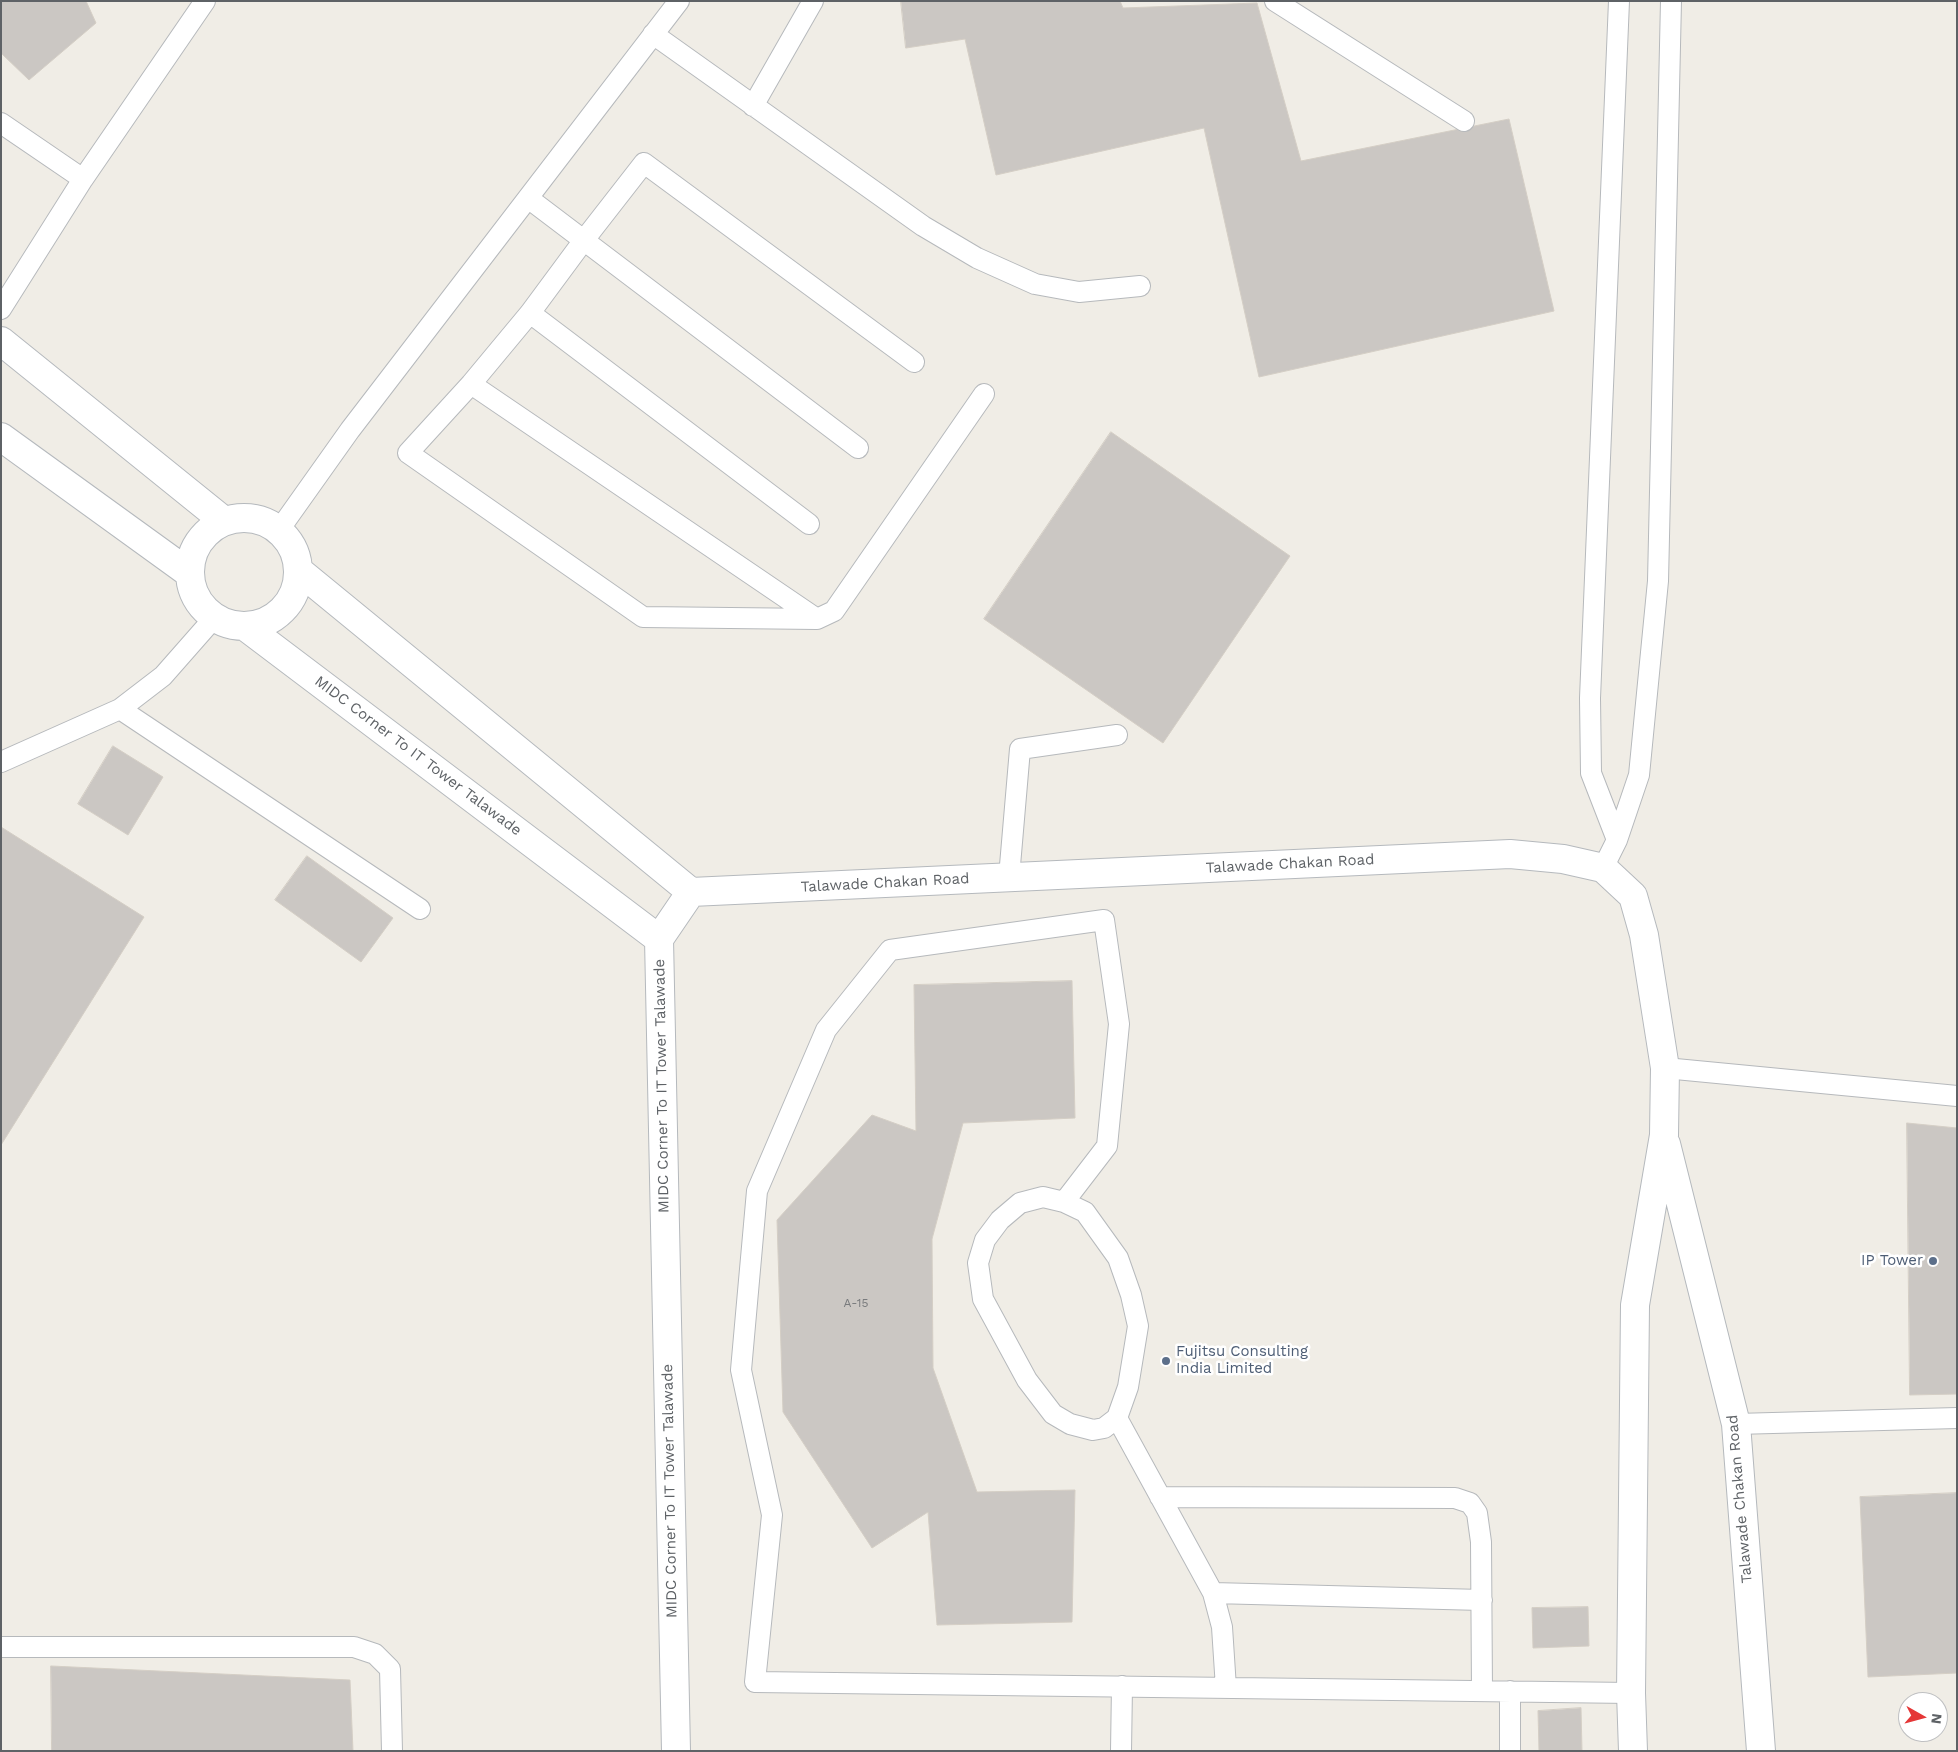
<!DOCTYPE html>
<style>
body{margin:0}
#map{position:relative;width:1958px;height:1752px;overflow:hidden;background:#f0ede6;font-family:"Work Sans",sans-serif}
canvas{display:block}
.frame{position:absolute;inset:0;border:2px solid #5e6266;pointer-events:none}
.north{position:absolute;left:1898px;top:1692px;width:50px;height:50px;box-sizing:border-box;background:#fff;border:1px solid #bfc0c2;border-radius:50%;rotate:97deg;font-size:14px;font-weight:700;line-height:20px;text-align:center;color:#5e6266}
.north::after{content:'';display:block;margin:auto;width:18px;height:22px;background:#e53737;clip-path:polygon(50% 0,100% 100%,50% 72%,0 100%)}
</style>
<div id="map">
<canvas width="1958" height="1752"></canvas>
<div class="frame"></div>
<div class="north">N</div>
</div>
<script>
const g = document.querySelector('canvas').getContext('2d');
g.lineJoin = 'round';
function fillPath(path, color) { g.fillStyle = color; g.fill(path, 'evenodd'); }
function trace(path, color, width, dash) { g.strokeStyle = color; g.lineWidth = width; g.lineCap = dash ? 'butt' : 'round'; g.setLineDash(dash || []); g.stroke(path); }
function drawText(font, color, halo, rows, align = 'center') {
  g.font = font + ' "Work Sans",sans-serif'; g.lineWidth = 5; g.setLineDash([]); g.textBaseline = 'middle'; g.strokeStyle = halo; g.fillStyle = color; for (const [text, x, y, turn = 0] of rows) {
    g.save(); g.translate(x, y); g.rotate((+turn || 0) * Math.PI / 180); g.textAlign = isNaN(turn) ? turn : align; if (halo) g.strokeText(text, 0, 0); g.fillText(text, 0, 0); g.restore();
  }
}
const building = new Path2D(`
 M1,1H86L96,23L29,80L1,53Z
 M901,1H1120L1123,8L1257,3L1301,161L1509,119L1554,311L1259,377L1204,128L996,175L965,39L906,48Z
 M1111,432L1290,556L1163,743L984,619Z
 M113,746L163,777L128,835L78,804Z
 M1,827L144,917L1,1145Z
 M307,856L393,918L361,962L275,900Z
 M1072,981L1075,1118L963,1123L932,1239L933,1368L977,1492L1075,1490L1072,1622L937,1625L928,1512L872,1548L783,1412L777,1220L872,1115L916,1131L914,985Z
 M1907,1123L1957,1128V1394L1910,1395Z
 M1957,1493V1673L1868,1677L1860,1497Z
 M1588,1607L1589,1646L1533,1648L1532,1608Z
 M51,1666L350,1680L353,1751H52Z
 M1581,1708L1582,1751H1539L1538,1711Z`);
fillPath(building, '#cbc7c3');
trace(building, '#d4cec5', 1);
const service = new Path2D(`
 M1275,1L1464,121
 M653,34L923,226L977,258L1035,284L1079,292L1140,286
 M753,106L813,1
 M1,123L83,179
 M528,198L858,448
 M1,309L83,179L205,1
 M530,313L809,524
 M914,362L644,163L584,240L530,313L471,384L408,453L643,617L817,619L834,611L984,394
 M471,384L817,619
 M279,530L350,430L679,1
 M120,709L420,909
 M1,762L120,709L163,676L214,618
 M1617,840L1591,773L1590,698L1619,1
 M1603,868L1617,840L1639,775L1658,581L1671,1
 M1009,877L1020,749L1117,735
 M1665,1068L1957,1096
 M1043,1197L1064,1202L1085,1212L1118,1258L1131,1295L1138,1326L1128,1387L1117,1418L1104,1428L1093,1430L1070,1424L1053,1414L1027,1380L983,1299L978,1263L985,1240L1000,1220L1020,1203Z
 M1064,1202L1107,1146L1119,1024L1104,920L890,950L826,1030L757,1191L741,1370L772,1515L755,1682L1631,1693
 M1117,1418L1213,1593L1222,1627L1226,1688
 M1736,1424L1957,1418
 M1160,1497L1455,1498L1470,1503L1477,1513L1481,1542L1482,1691
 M1213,1593L1482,1600
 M1,1647H354L375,1654L390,1669L392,1751
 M1121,1751L1122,1686
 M1510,1751V1691`);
const secondary = new Path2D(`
 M1,341L224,521
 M1,437L189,573
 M190 572a54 54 0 1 1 108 0a54 54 0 1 1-108 0Z
 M298,570L691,892
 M246,627L659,939
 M691,892L1510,854L1563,859L1603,868L1633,896L1644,935L1665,1068L1664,1135L1635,1305L1631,1693L1633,1751
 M659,939L676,1751
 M659,939L691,892
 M1666,1144L1736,1424L1761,1751`);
trace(service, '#b6b9bc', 22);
trace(secondary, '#b5b9bd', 30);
trace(service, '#fff', 20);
trace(secondary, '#fff', 28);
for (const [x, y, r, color] of [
 [1933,1261,5,"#5c6f8a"],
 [1166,1361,5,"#5c6f8a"]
]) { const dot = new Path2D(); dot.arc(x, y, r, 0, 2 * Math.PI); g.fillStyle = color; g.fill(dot); trace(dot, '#fff', 2); }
drawText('12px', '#797b7d', null, [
 ["A-15",856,1303]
]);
drawText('15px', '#5e6266', '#fff', [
 ["MIDC Corner To IT Tower Talawade",418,756,37],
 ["Talawade Chakan Road",1290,864,-3],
 ["Talawade Chakan Road",885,883,-3],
 ["MIDC Corner To IT Tower Talawade",662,1086,-91],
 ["MIDC Corner To IT Tower Talawade",670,1491,-91],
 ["Talawade Chakan Road",1740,1499,-95]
]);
drawText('15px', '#4e5e75', '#fff', [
 ["IP Tower",1923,1261],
 ["Fujitsu Consulting",1176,1352,"left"],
 ["India Limited",1176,1369,"left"]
], 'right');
</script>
